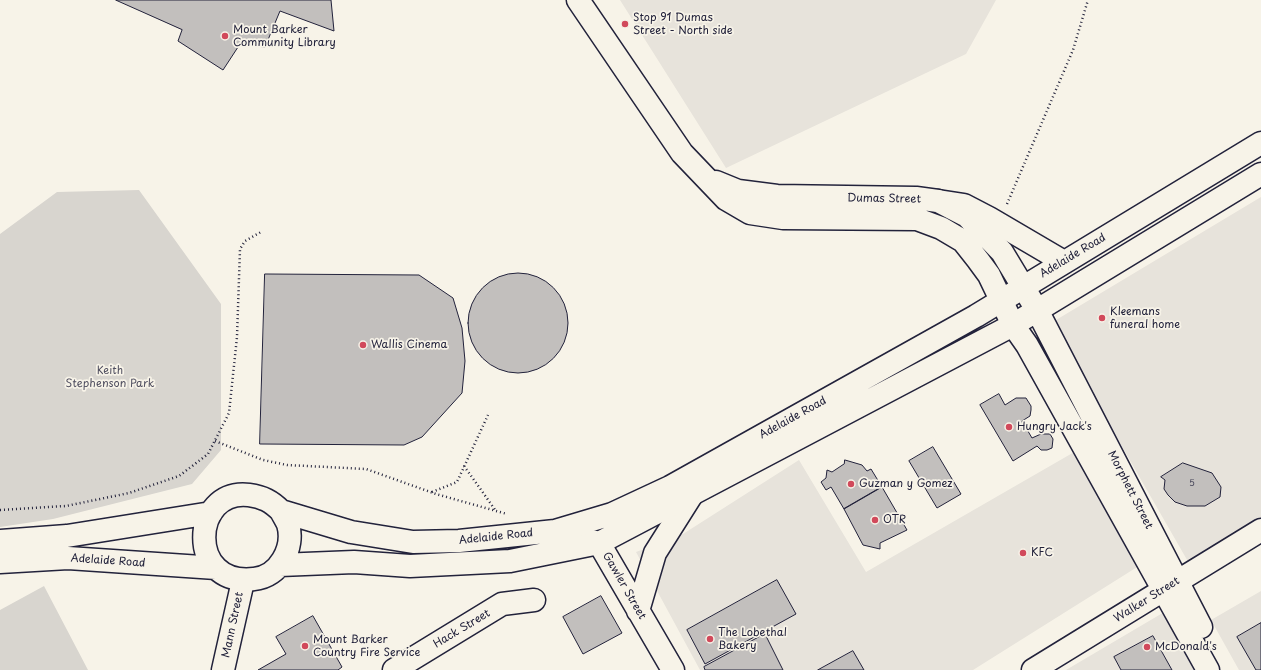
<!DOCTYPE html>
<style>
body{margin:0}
canvas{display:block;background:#f7f3e8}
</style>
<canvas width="1261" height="670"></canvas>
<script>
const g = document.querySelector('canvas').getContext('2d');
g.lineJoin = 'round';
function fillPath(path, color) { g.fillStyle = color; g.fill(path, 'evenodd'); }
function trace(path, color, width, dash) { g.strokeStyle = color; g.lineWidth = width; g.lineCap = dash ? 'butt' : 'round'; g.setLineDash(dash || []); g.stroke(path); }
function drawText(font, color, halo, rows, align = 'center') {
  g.font = font + ' "Playpen Sans",sans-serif'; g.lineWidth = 3.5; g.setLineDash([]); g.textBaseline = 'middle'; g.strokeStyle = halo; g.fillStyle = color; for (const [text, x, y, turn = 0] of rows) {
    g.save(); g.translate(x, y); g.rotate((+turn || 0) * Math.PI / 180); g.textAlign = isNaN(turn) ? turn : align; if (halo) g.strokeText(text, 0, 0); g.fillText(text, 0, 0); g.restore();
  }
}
fillPath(new Path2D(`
 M620,0H996L966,54L726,168Z
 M1261,197V527L1190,565L1051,323Z
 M1076,451L1142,564L973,670H700L636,552L683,534L799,460L866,572Z
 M1261,591V670H1239L1211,620Z
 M1166,611L1199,670H1066Z`), '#e7e3db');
fillPath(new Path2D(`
 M139,190L221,304V450L192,484L53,519L0,527V234L57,192Z
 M44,586L88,670H0V610Z`), '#d8d5cf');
const building = new Path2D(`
 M116,0H331L334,31L280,11L265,47L240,44L223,70L178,41L182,30Z
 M468 323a50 50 0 1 1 100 0a50 50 0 1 1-100 0Z
 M265,274L419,275L453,298L462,328L465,361L462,393L422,437L404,445L260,444Z
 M999,394L1005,405L1016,398H1026L1031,406V410L1030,416L1022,421L1032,438L1041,434H1050L1053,439L1052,448L1047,450H1041L1037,446L1013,461L980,405Z
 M933,447L961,494L937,508L909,461Z
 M845,460L862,465L867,471L871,469L882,487L844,509L831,487L826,490L821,482L826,478L827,470L832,472L844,464Z
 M1183,463L1212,473L1221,487L1220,497L1205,506H1187L1175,502L1168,495L1164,489L1165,480L1161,477Z
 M882,487L907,530L880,543V549L863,545L844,509Z
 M777,580L796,614L705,664L687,630Z
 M601,596L622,633L583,654L563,617Z
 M313,616L342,667L338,670H258L286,654L276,637Z
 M1261,623V670H1256L1237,637Z
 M765,634L783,670H705L704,667Z
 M1153,636L1172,670H1121L1114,657Z
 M853,651L864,670H818Z`);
fillPath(building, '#c2bfbd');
trace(building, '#22223b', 1);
const minor = new Path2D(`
 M578,0L682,153L726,199L750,213L783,218L917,219L941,228L963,241L978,260L989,275L1013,325L1027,345L1208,670
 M716,182L738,191L777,196L916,198L938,201L967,216L1002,252L1037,310L1201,627
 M581,538L599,543L673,670
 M638,611L655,553L691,496
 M223,670L243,581
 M394,670L502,604L534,600
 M1033,670L1261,530`);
const major = new Path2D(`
 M938,201L964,205L989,218L1064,262
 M281,511C283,515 286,520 288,524C295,548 279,577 254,579C186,587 191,488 249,495C263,497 271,501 281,511L351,532L413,542L459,541L555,531L612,514L670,487L976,316L1261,143
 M0,541L67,536L211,513
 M0,562L68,558L216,568
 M280,565L354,562L410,566L510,561L599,543L1013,325L1261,174`);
trace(minor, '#22223b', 25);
trace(major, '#22223b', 25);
trace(new Path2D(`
 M1007,204L1073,50L1088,0
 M215,441L263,460L287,465L366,469L436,494L507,514
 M464,466L496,511
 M432,492L457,482L488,415
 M0,510L66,506L129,493L179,476L208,454L229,413L237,337L240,249L245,241L261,232`), '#22223b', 2.5, [1, 3]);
trace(minor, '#f7f3e8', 22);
trace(major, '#f7f3e8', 22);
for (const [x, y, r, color] of [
 [625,24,4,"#d1495b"],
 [225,36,4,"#d1495b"],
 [1102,318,4,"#d1495b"],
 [363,345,4,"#d1495b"],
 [1009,427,4,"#d1495b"],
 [851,484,4,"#d1495b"],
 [875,520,4,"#d1495b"],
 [1023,553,4,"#d1495b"],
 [710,639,4,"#d1495b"],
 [305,646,4,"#d1495b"],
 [1147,647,4,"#d1495b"]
]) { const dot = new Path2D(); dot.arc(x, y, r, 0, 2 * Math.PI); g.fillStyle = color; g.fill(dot); trace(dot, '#f7f3e8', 1.5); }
drawText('9px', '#4a495c', null, [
 ["5",1192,484]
]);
drawText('11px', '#22223b', '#f7f3e8', [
 ["Stop 91 Dumas",633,18],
 ["Street - North side",633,31],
 ["Mount Barker",233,30],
 ["Community Library",233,43],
 ["Kleemans",1110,312],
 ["funeral home",1110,325],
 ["Wallis Cinema",371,345],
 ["Hungry Jack's",1017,427],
 ["Guzman y Gomez",859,484],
 ["OTR",883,520],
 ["KFC",1031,553],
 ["The Lobethal",718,633],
 ["Bakery",718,646],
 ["Mount Barker",313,640],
 ["Country Fire Service",313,653],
 ["McDonald's",1155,647]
], 'left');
drawText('11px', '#22223b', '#f7f3e8', [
 ["Dumas Street",884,199,1],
 ["Adelaide Road",1073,256,-31],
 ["Adelaide Road",793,418,-29],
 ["Morphett Street",1130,490,63],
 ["Adelaide Road",496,537,-6],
 ["Adelaide Road",108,561,4],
 ["Gawler Street",624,586,60],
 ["Walker Street",1147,600,-32],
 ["Mann Street",233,625,-78],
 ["Hack Street",462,629,-31]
]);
drawText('11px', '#504f60', '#f7f3e8', [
 ["Keith",110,371],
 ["Stephenson Park",110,384]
]);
</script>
